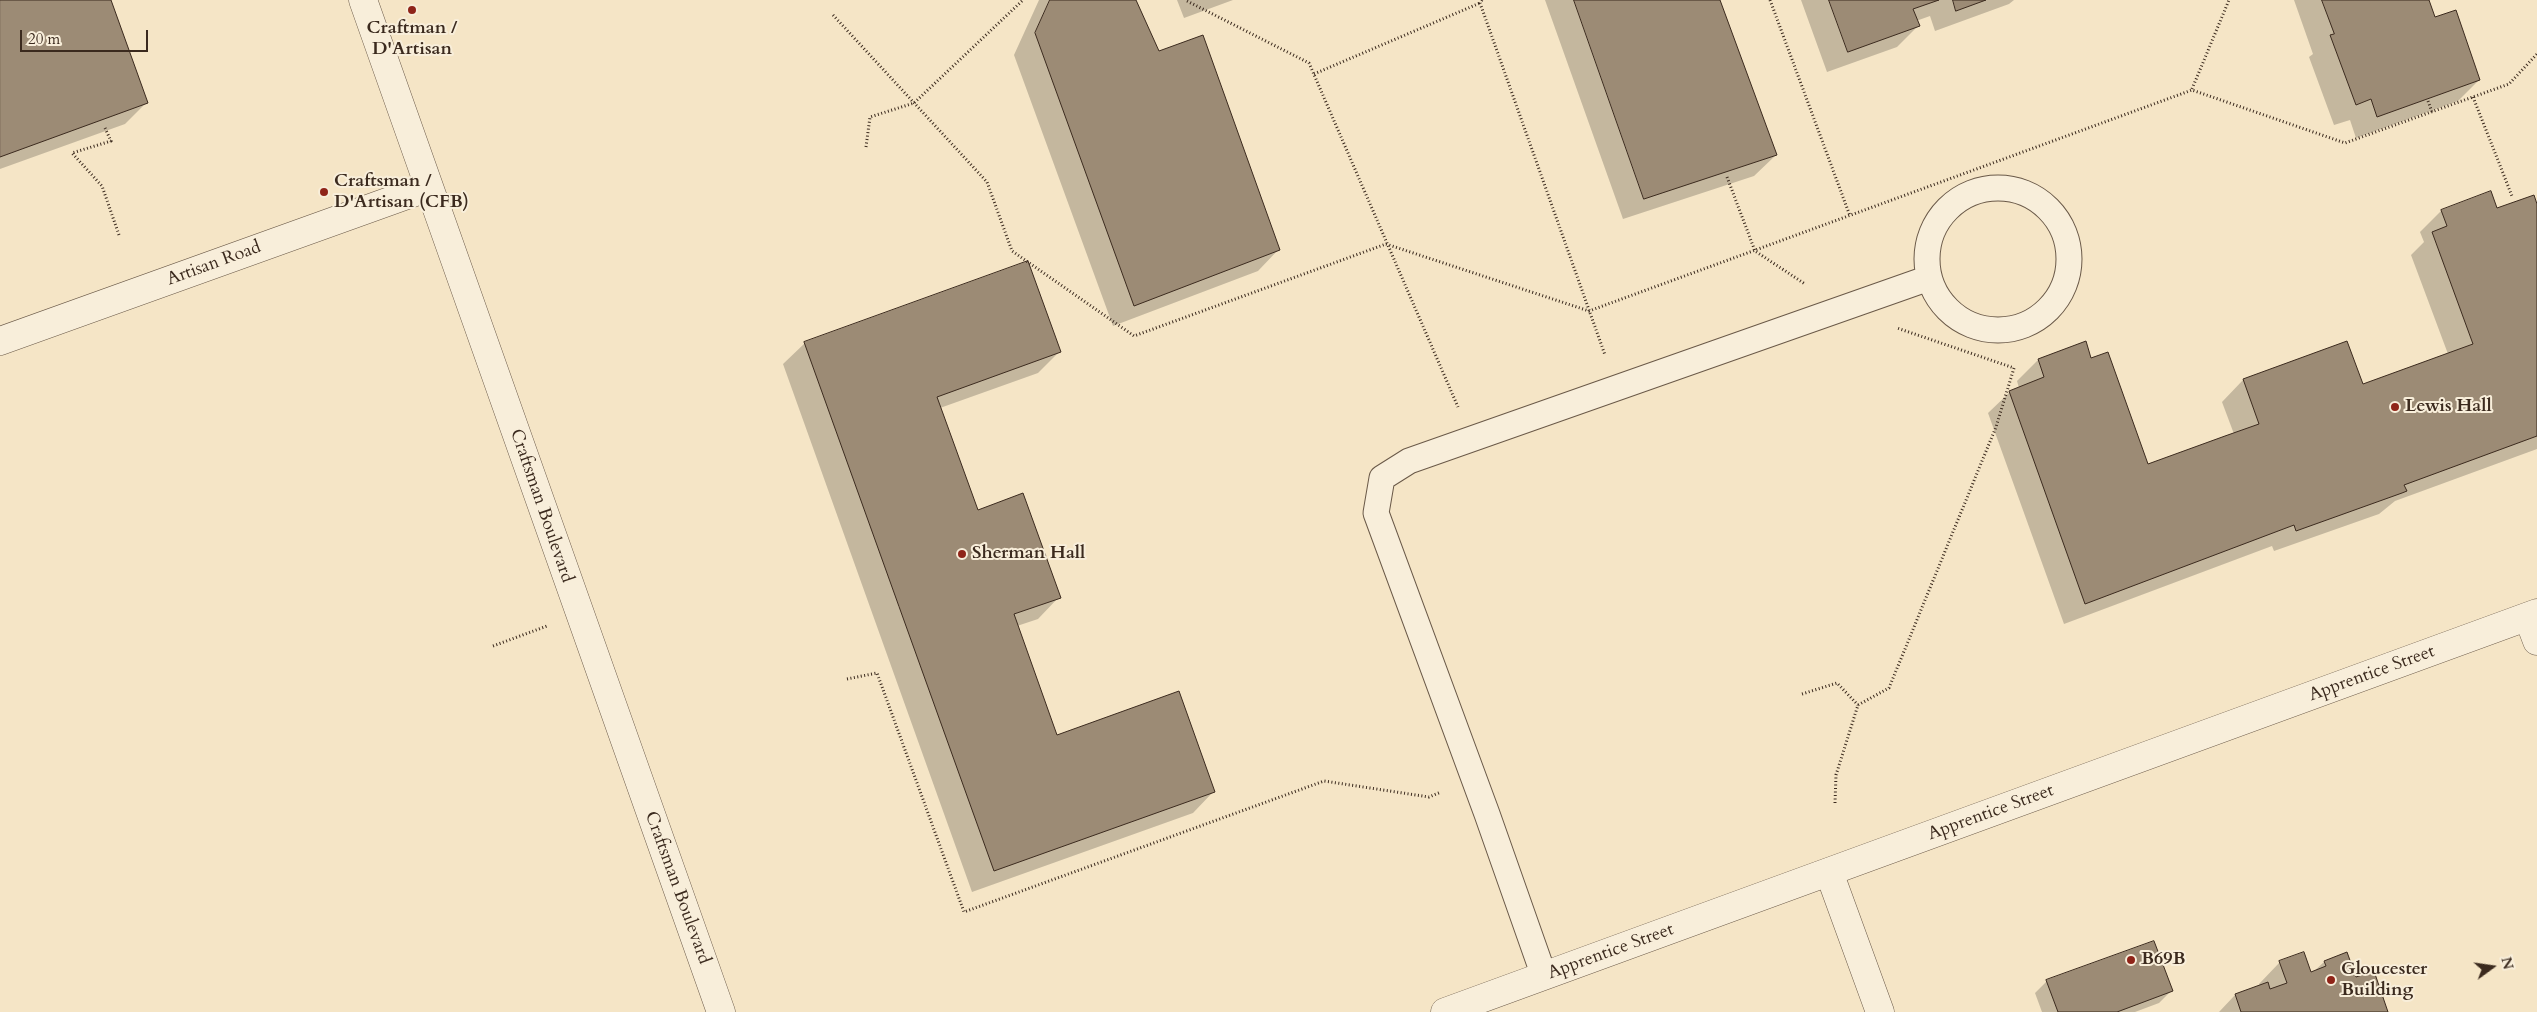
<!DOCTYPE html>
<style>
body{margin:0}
#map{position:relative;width:2537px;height:1012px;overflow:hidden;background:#f5e5c6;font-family:Cardo,serif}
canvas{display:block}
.north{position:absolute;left:2467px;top:942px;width:50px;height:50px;-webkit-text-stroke:4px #f8eeda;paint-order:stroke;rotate:76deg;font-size:14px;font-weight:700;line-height:20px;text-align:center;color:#3b2a1e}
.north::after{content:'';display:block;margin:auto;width:18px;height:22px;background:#3b2a1e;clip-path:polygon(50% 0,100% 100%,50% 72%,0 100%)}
.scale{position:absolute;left:20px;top:30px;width:128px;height:22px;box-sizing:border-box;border:2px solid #3b2a1e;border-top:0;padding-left:6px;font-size:15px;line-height:18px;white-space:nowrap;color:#3b2a1e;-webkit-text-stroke:4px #f8eeda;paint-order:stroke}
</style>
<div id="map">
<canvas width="2537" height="1012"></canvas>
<div class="north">N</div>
<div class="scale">20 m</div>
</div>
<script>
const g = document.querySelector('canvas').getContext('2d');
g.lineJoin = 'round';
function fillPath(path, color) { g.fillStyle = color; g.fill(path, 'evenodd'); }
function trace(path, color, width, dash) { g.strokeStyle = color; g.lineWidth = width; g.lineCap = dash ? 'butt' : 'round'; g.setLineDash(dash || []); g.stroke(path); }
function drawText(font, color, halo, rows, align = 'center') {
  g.font = font + ' Cardo,serif'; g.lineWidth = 4; g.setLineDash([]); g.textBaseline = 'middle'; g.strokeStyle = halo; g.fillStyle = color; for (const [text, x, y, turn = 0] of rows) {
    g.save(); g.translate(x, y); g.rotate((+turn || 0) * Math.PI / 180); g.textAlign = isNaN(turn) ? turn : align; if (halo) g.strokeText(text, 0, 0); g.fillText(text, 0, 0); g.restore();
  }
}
fillPath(new Path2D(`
 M0,0H109L146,103L125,124L0,169Z
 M1039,0H1135L1158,52L1279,249L1258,271L1113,326L1014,55Z
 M1177,0H1233L1184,18Z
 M1545,0H1719L1776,155L1754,176L1623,219Z
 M1801,0H2014L2009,4L1935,31L1930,16L1916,21L1918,26L1897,47L1827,72Z
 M2294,0H2428L2434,18L2479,80L2458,101L2356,138L2350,120L2334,125L2309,57L2313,54Z
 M2537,207V449L2395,501L2379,514L2274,551L2272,546L2064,624L1988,413L2010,392L2019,388L2017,381L2038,360L2085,343L2091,360L2147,466L2234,434L2222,402L2243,380L2362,385L2448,354L2411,255L2424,242L2420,232L2441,211Z
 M805,343L1059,352L1038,373L940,408L977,512L1059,597L1038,619L1017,626L1056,737L1214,791L1193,813L972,892L783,364Z
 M2280,962L2311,974L2324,962L2355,979L2387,1012H2219L2235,995L2260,987L2259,984Z
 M2047,981L2171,991L2159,1003L2135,1012H2042L2035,993Z`), '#0003');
const building = new Path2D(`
 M0,0H111L148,103L0,157Z
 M1050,0H1136L1159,51L1203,35L1280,250L1134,306L1035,33Z
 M1574,0H1720L1777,155L1644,199Z
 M1829,0H1939L1913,9L1920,26L1848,52Z
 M1953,0H1986L1956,11Z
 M2322,0H2429L2435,17L2456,10L2480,80L2377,117L2371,99L2356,105L2330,35L2334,34Z
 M2491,191L2497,208L2534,195L2537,204V436L2404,485L2407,491L2402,493L2296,531L2294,525L2085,604L2009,391L2044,377L2038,359L2086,341L2091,358L2108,352L2148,464L2225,436L2259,424L2243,379L2347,341L2363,384L2473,344L2432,232L2447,226L2441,210Z
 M1028,261L1061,352L937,397L978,510L1023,493L1061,598L1014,614L1057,735L1179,691L1215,792L994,871L804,342Z
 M2154,941L2173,991L2117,1012H2058L2046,980Z
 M2304,952L2311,972L2326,966L2324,961L2347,952L2356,977L2374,971L2388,1012H2241L2235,994L2268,982L2270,989L2287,983L2279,961Z`);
fillPath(building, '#9c8b75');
trace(building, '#3b2a1e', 1);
const service = new Path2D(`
 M1927 259a71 71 0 1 1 142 0a71 71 0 1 1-142 0Z
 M1544,976L1487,814L1376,513L1382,478L1409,461L1929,278`);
const minor = new Path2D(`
 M2528,617L2537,641
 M1829,872L1880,1012
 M1445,1012L2537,613`);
const tertiary = new Path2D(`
 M363,0L721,1012
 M0,341L429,187`);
trace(service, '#6a5948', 27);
trace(minor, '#6a5948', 29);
trace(tertiary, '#6a5948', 29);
trace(new Path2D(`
 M1482,0L1480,3L1605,355
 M1770,0L1850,216
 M1187,1L1309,63L1458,407
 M833,15L987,182L1012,251L1134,336L1386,244L1589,311L2192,90L2345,143L2509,84L2537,54
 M1314,74L1480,3
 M2192,89L2229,0
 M2473,97L2512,196
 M2428,101L2432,112
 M105,128L111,141L72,153L102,186L119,235
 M866,147L870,117L914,103L1023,0
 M1727,177L1755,251L1805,284
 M493,646L547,626
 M847,679L877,673L964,912L1324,781L1429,797L1441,792
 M1802,694L1837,683L1858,705
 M1835,803L1836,775L1858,705L1889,688L1996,427L2014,368L1897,328`), '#3b2a1e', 3, [1, 2.5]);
trace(service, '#f8eeda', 25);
trace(minor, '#f8eeda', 28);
trace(tertiary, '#f8eeda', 28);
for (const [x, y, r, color] of [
 [412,10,5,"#8f2418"],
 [324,192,5,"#8f2418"],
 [2395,407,5,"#8f2418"],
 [962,554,5,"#8f2418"],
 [2131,960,5,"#8f2418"],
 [2331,980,5,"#8f2418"]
]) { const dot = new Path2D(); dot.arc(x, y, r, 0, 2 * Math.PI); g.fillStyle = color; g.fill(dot); trace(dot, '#f8eeda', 2); }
drawText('bold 18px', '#3b2a1e', '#f8eeda', [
 ["Craftman /",412,29,"center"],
 ["D'Artisan",412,50,"center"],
 ["Craftsman /",334,182],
 ["D'Artisan (CFB)",334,203],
 ["Lewis Hall",2405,407],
 ["Sherman Hall",972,554],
 ["B69B",2141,960],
 ["Gloucester",2341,970],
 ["Building",2341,991]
], 'left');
drawText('18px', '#3b2a1e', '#f8eeda', [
 ["Artisan Road",214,264,-20],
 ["Craftsman Boulevard",541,506,71],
 ["Apprentice Street",2372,674,-20],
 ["Apprentice Street",1991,813,-20],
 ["Craftsman Boulevard",677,888,70],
 ["Apprentice Street",1611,952,-20]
]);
</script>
